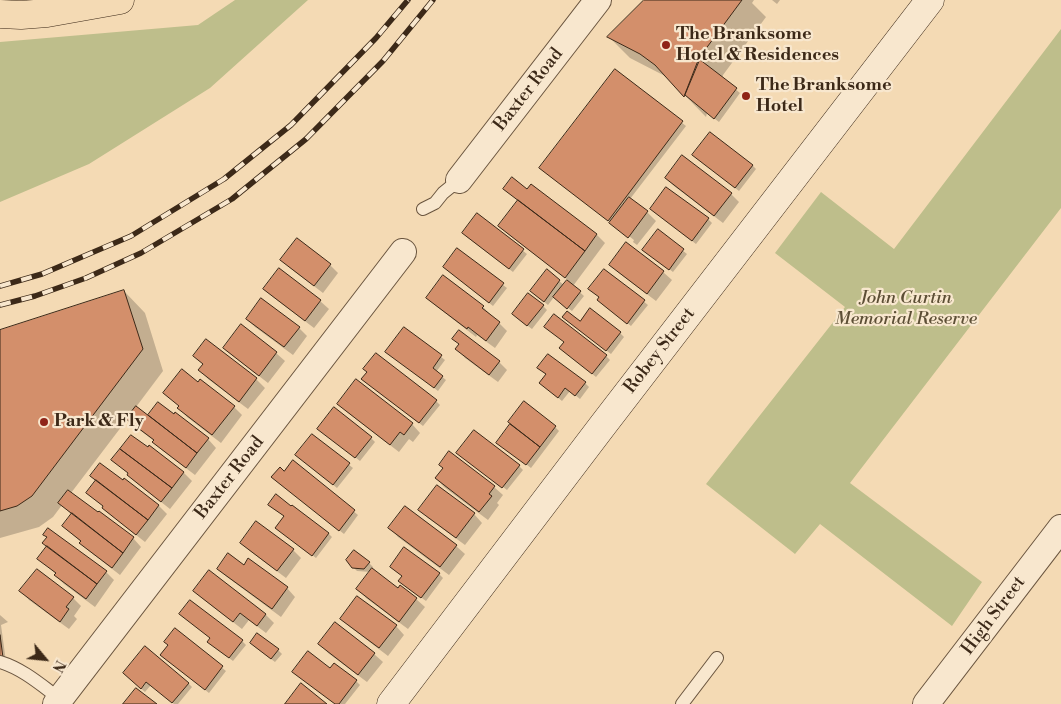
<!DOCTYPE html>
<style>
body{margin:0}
#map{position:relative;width:1061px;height:704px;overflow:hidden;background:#f4dab4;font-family:"Libre Bodoni",serif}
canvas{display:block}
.north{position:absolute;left:20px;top:634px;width:50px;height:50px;-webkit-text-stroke:4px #f8e7ce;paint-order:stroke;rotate:118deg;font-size:14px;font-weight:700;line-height:20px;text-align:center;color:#3c2918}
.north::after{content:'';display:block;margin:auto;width:18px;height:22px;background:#3c2918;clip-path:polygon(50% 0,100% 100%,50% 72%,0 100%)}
</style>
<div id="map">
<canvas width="1061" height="704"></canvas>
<div class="north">N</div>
</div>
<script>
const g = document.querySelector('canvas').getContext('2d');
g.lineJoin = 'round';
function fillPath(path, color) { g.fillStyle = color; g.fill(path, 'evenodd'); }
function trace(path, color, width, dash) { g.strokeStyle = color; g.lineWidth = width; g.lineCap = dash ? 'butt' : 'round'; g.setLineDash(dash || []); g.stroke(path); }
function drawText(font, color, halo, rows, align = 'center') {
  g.font = font + ' "Libre Bodoni",serif'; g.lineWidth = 4.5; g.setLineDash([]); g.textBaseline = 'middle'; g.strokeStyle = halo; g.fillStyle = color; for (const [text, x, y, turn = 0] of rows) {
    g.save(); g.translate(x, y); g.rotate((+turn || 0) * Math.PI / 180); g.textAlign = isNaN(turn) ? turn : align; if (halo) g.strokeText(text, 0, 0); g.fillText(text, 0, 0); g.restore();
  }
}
fillPath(new Path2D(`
 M235,0H308L210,88L89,164L0,202V42L198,25Z
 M1061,29V208L850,483L982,582L952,626L820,524L795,554L706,484L845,307L775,253L821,192L894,249Z`), '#bebe8b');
fillPath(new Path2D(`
 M646,0H754L752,3L766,17L723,75L722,78L740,93L719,122L707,113L706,117L672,82L663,75L630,58L609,37Z
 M772,0H780L777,4Z
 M615,70L686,126L630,199L647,212L656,221L637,245L633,242L634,240L540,168Z
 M693,155L752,165L756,169L739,191Z
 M666,178L731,194L739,202L723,223L674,186Z
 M531,185L597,235L605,243L573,286L584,296L572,311L554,297L548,305L536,295L559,281L564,285L568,280L508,234L500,226L519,201L505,189L527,191Z
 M651,209L708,219L712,223L696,244Z
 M477,215L527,254L513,272L467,237Z
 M658,231L687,254L673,272L648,253Z
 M457,250L507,288L493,306L444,267Z
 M282,260L330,265L338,273L323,293L290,268Z
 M611,265L663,272L672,280L656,301L619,273Z
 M604,270L648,305L631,326L602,304L600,297Z
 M443,277L483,307L507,331L495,348L477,335L476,337L436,306L427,298Z
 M264,289L320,301L329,309L314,328L273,297Z
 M124,291L145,313L163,371L136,407L148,416L158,404L174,416L175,414L208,439L216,448L195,475L162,450L154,442V441L136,427L128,418L71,493L98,514L100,512L133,538L141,547L120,575L89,551L81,543V542L63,526L72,515L62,505L53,517L39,527L0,538V331Z
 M543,306L547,310L532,329L517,318Z
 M247,319L299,328L307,336L293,355L255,327Z
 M568,321L620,333L624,337L611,354Z
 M404,328L445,360L436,372L446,380L438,391L391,355Z
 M454,339L499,362L507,370L498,382L465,358L457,349L460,345Z
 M206,340L256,379L265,388L248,409L208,379L200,370L204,365L194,356Z
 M224,348L276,353L285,361L268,383L233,356Z
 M565,352L606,356L610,360L596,377Z
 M542,372L585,383L589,387L580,399L570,391L562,401L540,383L547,375Z
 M367,383L436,401L440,405L423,426Z
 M339,404L412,424L420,433L413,442L409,439L399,452L347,412Z
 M234,407L242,415L221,443L187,417L179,408Z
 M512,424L555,427L559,431L531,468L498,443Z
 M323,432L371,438L375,442L360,461Z
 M312,436L353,468L337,488L301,459Z
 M450,453L494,487L503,495L497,503L499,505L488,520L444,487L436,478L444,469Z
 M462,456L519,466L523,470L507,490Z
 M113,460L184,473L192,481L170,509L137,483L128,475L129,474Z
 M293,462L358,515L344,534L277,481Z
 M125,480L159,506L167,514L145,542L112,516L103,508L104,507L88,493L97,481L124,482Z
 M273,508L329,534L332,537L316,558L281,531L285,517Z
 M420,509L474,514L482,523L465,545L428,518Z
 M390,528L456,546L465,554L449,575L398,537Z
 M242,543L293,550L301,558L286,578L250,551Z
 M39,559L106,572L114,580L95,607L64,584L55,575L56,574Z
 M369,563L373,567L371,569L398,589L400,587L416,599L425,607L408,629L366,598L358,589L371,572L357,571L353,567Z
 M244,566L287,588L295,597L281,617L227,577L218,569Z
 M391,567L439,574L443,578L426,601L404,585L403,577Z
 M209,572L266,615L274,623L266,633L249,620L242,629L203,599L195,591Z
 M21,591L73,598L81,606L74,616L77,619L69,629L29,600Z
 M0,615L8,622L1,625L7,669H0Z
 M341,619L396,626L404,635L388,656L350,627Z
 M335,624L374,654L383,662L367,682L328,653L320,644Z
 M175,630L226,671L209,693L165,658Z
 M242,641L246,645L233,661L213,646Z
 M255,647L278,650L282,654L275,662Z
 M331,670L356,681L360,685L345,704H336Z
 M128,677L188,683L192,687L178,704H174L151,685L145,692Z`), '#0003');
const building = new Path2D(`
 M644,0H742L702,54L684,97L655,65L640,54L607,37Z
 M699,59L737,88L714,119L685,95Z
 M615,69L683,121L608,221L539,168Z
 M710,132L753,165L735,188L692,155Z
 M682,155L732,193L714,216L665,178Z
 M512,177L527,189L531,184L597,234L585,251L503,189Z
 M666,187L709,218L692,241L650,209Z
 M629,197L648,211L628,238L609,223Z
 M518,200L585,251L565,278L498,226Z
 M477,213L524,249L509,269L462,233Z
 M658,229L684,249L669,270L642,250Z
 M297,238L331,264L314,286L280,260Z
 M626,242L664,271L647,294L609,265Z
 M457,248L504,283L489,303L443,267Z
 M279,268L321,300L305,321L263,289Z
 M547,269L560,280L544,302L530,291Z
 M604,269L645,300L627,324L597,300L599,297L588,289Z
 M443,275L484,306L482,308L500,322L486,341L468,327L467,329L426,298Z
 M567,280L581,291L567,309L553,297Z
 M124,290L143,349L32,496L17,506L0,511V330Z
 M528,293L544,305L527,326L512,314Z
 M261,298L300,327L284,347L246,319Z
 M590,308L621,332L606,351L562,317L567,311L580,321Z
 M554,314L607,355L592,374L559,348L564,342L544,327Z
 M241,324L277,352L259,376L223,348Z
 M404,327L442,355L433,368L443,376L434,388L385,352Z
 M459,330L500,361L489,375L455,349L459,344L452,339Z
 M206,339L257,378L239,402L198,370L203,364L193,356Z
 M376,353L437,400L419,423L361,379L367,372L363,369Z
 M548,354L586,382L575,396L565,388L558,398L539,383L546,374L537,368Z
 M182,369L198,382L200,379L235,406L212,435L177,408L179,406L163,393Z
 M356,379L413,423L404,435L400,432L390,445L337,404Z
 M524,401L556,426L540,447L508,422Z
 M158,402L174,414L175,412L209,438L197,453L148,415Z
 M136,406L197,453L186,468L152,442L154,440L126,419Z
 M334,407L372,437L355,458L317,429Z
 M510,424L540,447L526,465L496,443Z
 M474,430L520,465L502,488L456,453Z
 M312,434L350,463L333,485L295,455Z
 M131,435L148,447L149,445L184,472L172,488L120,449Z
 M120,449L172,488L161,502L127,475L128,473L111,460Z
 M449,451L495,486L489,494L492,496L479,512L435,478L443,468L439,465Z
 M293,460L355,510L339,531L271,477L280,467L284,471Z
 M100,463L123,480L124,478L159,505L148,520L90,476Z
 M96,480L148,520L136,535L102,508L103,506L86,493Z
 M437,485L475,513L456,538L418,510Z
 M68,490L98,512L99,511L134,537L123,553L58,503Z
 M276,494L291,506L292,505L329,533L312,556L275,528L284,516L268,505Z
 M405,506L457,545L440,567L388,528Z
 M72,513L123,553L112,568L79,543L81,541L62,526Z
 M256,521L294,549L277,571L240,543Z
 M48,528L107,571L97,584L42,543L47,537L43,535Z
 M47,546L97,584L86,599L54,575L56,573L37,559Z
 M404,547L440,573L421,598L398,581L402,576L390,567Z
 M354,550L370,562L364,569L352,568L346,560Z
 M228,553L244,565L248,558L288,587L272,609L217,569Z
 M372,568L398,588L400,585L417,598L399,622L356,589Z
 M37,569L74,597L66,607L69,609L60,622L19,591Z
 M209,570L266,614L257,626L240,613L233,622L193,591Z
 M357,596L397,625L379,648L340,619Z
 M190,600L243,640L229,658L207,642L210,638L179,614Z
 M335,622L375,653L358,675L318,644Z
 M175,628L223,666L205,690L160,655L168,645L164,642Z
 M257,633L279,649L271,659L250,643Z
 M0,635L4,665L0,666Z
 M145,646L189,683L172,703L146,682L141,689L123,673Z
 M308,651L330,668L334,663L357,680L339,704H335L292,672Z
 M301,683L327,704H285Z
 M136,688L157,704H123Z`);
fillPath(building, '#d38f6b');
trace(building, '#3c2918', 1);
const lane = new Path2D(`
 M423,209L435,203L443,193L459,180
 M0,662C23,669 41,685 60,699
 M682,704L717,658`);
const street = new Path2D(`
 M459,180L598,0
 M56,704L403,252
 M926,704L1061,528`);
const secondary = new Path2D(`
 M391,704L603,425L930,0`);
const primary = new Path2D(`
 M0,14L21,15L47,13L120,0`);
trace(lane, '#6a553f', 14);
trace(street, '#6a553f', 28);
trace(secondary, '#3c2918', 29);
trace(primary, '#3c2918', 29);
trace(lane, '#f8e7ce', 12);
trace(street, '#f8e7ce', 26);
trace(secondary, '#f8e7ce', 28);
trace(primary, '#f4dab4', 28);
const rail = new Path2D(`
 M0,286L42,274L131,236L224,179L291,125L376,38L408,0
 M0,305L35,296L86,278L141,253L232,199L306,139L383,61L433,0`);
trace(rail, '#3c2918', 5.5);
trace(rail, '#f8e7ce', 4, [11]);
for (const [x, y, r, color] of [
 [666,45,5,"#8f2418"],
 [746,96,5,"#8f2418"],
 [44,422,5,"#8f2418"]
]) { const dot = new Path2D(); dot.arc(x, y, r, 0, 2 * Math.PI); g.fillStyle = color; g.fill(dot); trace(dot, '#f8e7ce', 2); }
drawText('bold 18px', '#3c2918', '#f8e7ce', [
 ["The Branksome",676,35],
 ["Hotel & Residences",676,56],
 ["The Branksome",756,86],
 ["Hotel",756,107],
 ["Park & Fly",54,422]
], 'left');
drawText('18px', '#3c2918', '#f8e7ce', [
 ["Baxter Road",529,90,-52],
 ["Robey Street",660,351,-52],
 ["Baxter Road",230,478,-52],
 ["High Street",994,616,-53]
]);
drawText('italic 18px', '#5c4e35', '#f8e7ce', [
 ["John Curtin",906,299],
 ["Memorial Reserve",906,320]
]);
</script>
